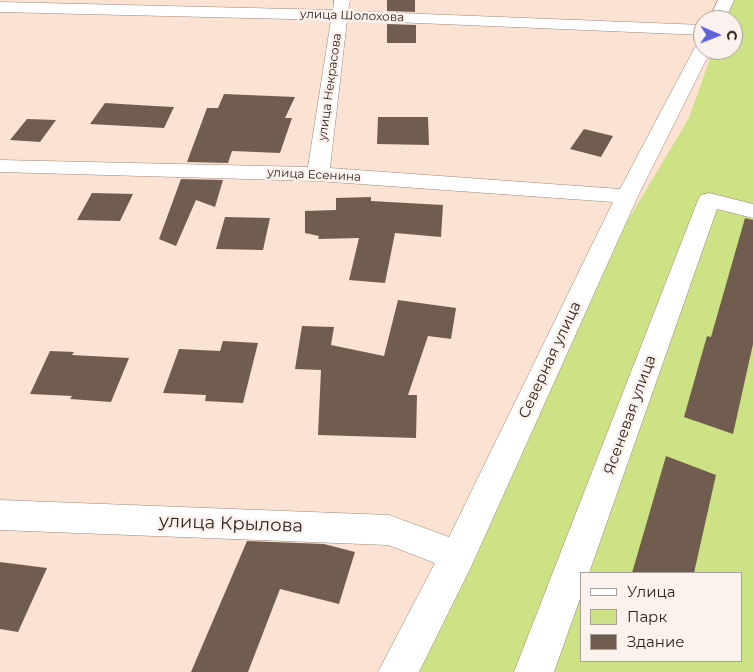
<!DOCTYPE html>
<meta charset="utf-8">
<style>
body{margin:0}
#map{position:relative;width:753px;height:672px;overflow:hidden;background:#fbe2d3;font-family:Montserrat,sans-serif}
canvas{display:block}
.legend{position:absolute;left:580px;top:572px;width:162px;height:90px;box-sizing:border-box;background:#fcf2ed;border:1px solid #aaa09b;margin:0;padding:6px 9px;list-style:none;font-size:15px;color:#2e251f}
.legend li{display:flex;align-items:center;gap:10px;height:25px}
.legend b{width:25px;border:1px solid #aaa09b}
.north{position:absolute;left:693px;top:10px;width:50px;height:50px;box-sizing:border-box;background:#fcf2ed;border:1px solid #aaa09b;border-radius:50%;rotate:91deg;font-size:14px;font-weight:700;line-height:20px;text-align:center;color:#2e251f}
.north::after{content:'';display:block;margin:auto;width:18px;height:22px;background:#5d62da;clip-path:polygon(50% 0,100% 100%,50% 72%,0 100%)}
</style>
<div id="map">
<canvas width="753" height="672"></canvas>
<ul class="legend">
<li><b style="height:6px;background:#fff"></b>Улица</li>
<li><b style="height:14px;background:#cde185"></b>Парк</li>
<li><b style="height:14px;background:#715d50"></b>Здание</li>
</ul>
<div class="north">С</div>
</div>
<script>
const g = document.querySelector('canvas').getContext('2d');
g.lineJoin = 'round';
function fillPath(path, color) { g.fillStyle = color; g.fill(path, 'evenodd'); }
function trace(path, color, width, dash) { g.strokeStyle = color; g.lineWidth = width; g.lineCap = dash ? 'butt' : 'round'; g.setLineDash(dash || []); g.stroke(path); }
function drawText(font, color, halo, rows, align = 'center') {
  g.font = font + ' Montserrat,sans-serif'; g.lineWidth = 5; g.setLineDash([]); g.textBaseline = 'middle'; g.strokeStyle = halo; g.fillStyle = color; for (const [text, x, y, turn = 0] of rows) {
    g.save(); g.translate(x, y); g.rotate((+turn || 0) * Math.PI / 180); g.textAlign = isNaN(turn) ? turn : align; if (halo) g.strokeText(text, 0, 0); g.fillText(text, 0, 0); g.restore();
  }
}
fillPath(new Path2D(`
 M731,0H753V672H388L570,317L689,118L713,50H733V20H724ZM582,573H742V661H582Z`), '#cde185');
fillPath(new Path2D(`
 M387,0H415V12L387,11Z
 M387,24L416,25V43H387Z
 M224,94L295,97L285,118H292L280,153L232,151L228,163L187,162L207,108H218Z
 M105,103L154,106L174,107L164,128L90,124Z
 M378,117H428L429,145L377,144Z
 M27,119L56,120L40,142L10,140Z
 M584,129L613,136L601,157L570,149Z
 M181,179L223,180L215,207L196,200L176,246L159,239Z
 M92,193L133,194L120,221L77,220Z
 M371,197V201L443,205L441,237L395,233L385,283L349,280L359,238L318,239L319,236L305,233V211L336,210V198Z
 M225,217L270,218L263,250L216,249Z
 M745,218L753,220V344L733,434L684,417L707,336L711,337Z
 M398,300L456,308L451,339L428,336L408,395H417L416,438L318,435L321,370L295,369L302,326L334,327L331,345L384,356Z
 M223,341L258,343L243,403L205,401L206,395L163,393L179,349L220,351Z
 M50,351L74,352L72,355L129,358L111,402L70,399L72,396L30,394Z
 M666,456L716,475L694,573H632Z
 M247,541L324,544L355,552L339,604L280,589L248,672H191Z
 M0,562L47,568L18,632L0,629Z`), '#715d50');
const minor = new Path2D(`
 M334,0H350L348,11L703,25V35L347,20L330,168L620,189L694,49L697,45L703,44V50H711L638,196L471,567L419,672H378L435,563L388,545L0,530V500L389,515L449,537L613,202L318,181L0,172V160L308,167L331,20L0,12V2L333,10Z
 M718,0H734L725,20H709Z
 M709,193L753,204V218L717,209L589,573H582V593L554,672H514L698,200L701,195Z`);
trace(minor, '#9c8578', 1);
fillPath(minor, '#fff');
drawText('12px', '#2e251f', '#fcf2ed', [
 ["улица Шолохова",352,16,2],
 ["улица Некрасова",330,87,-82],
 ["улица Есенина",314,175,3]
]);
drawText('15px', '#2e251f', '#fcf2ed', [
 ["Северная улица",550,360,-65],
 ["Ясеневая улица",630,415,-70]
]);
drawText('18px', '#2e251f', '#fcf2ed', [
 ["улица Крылова",231,524,2]
]);
</script>
